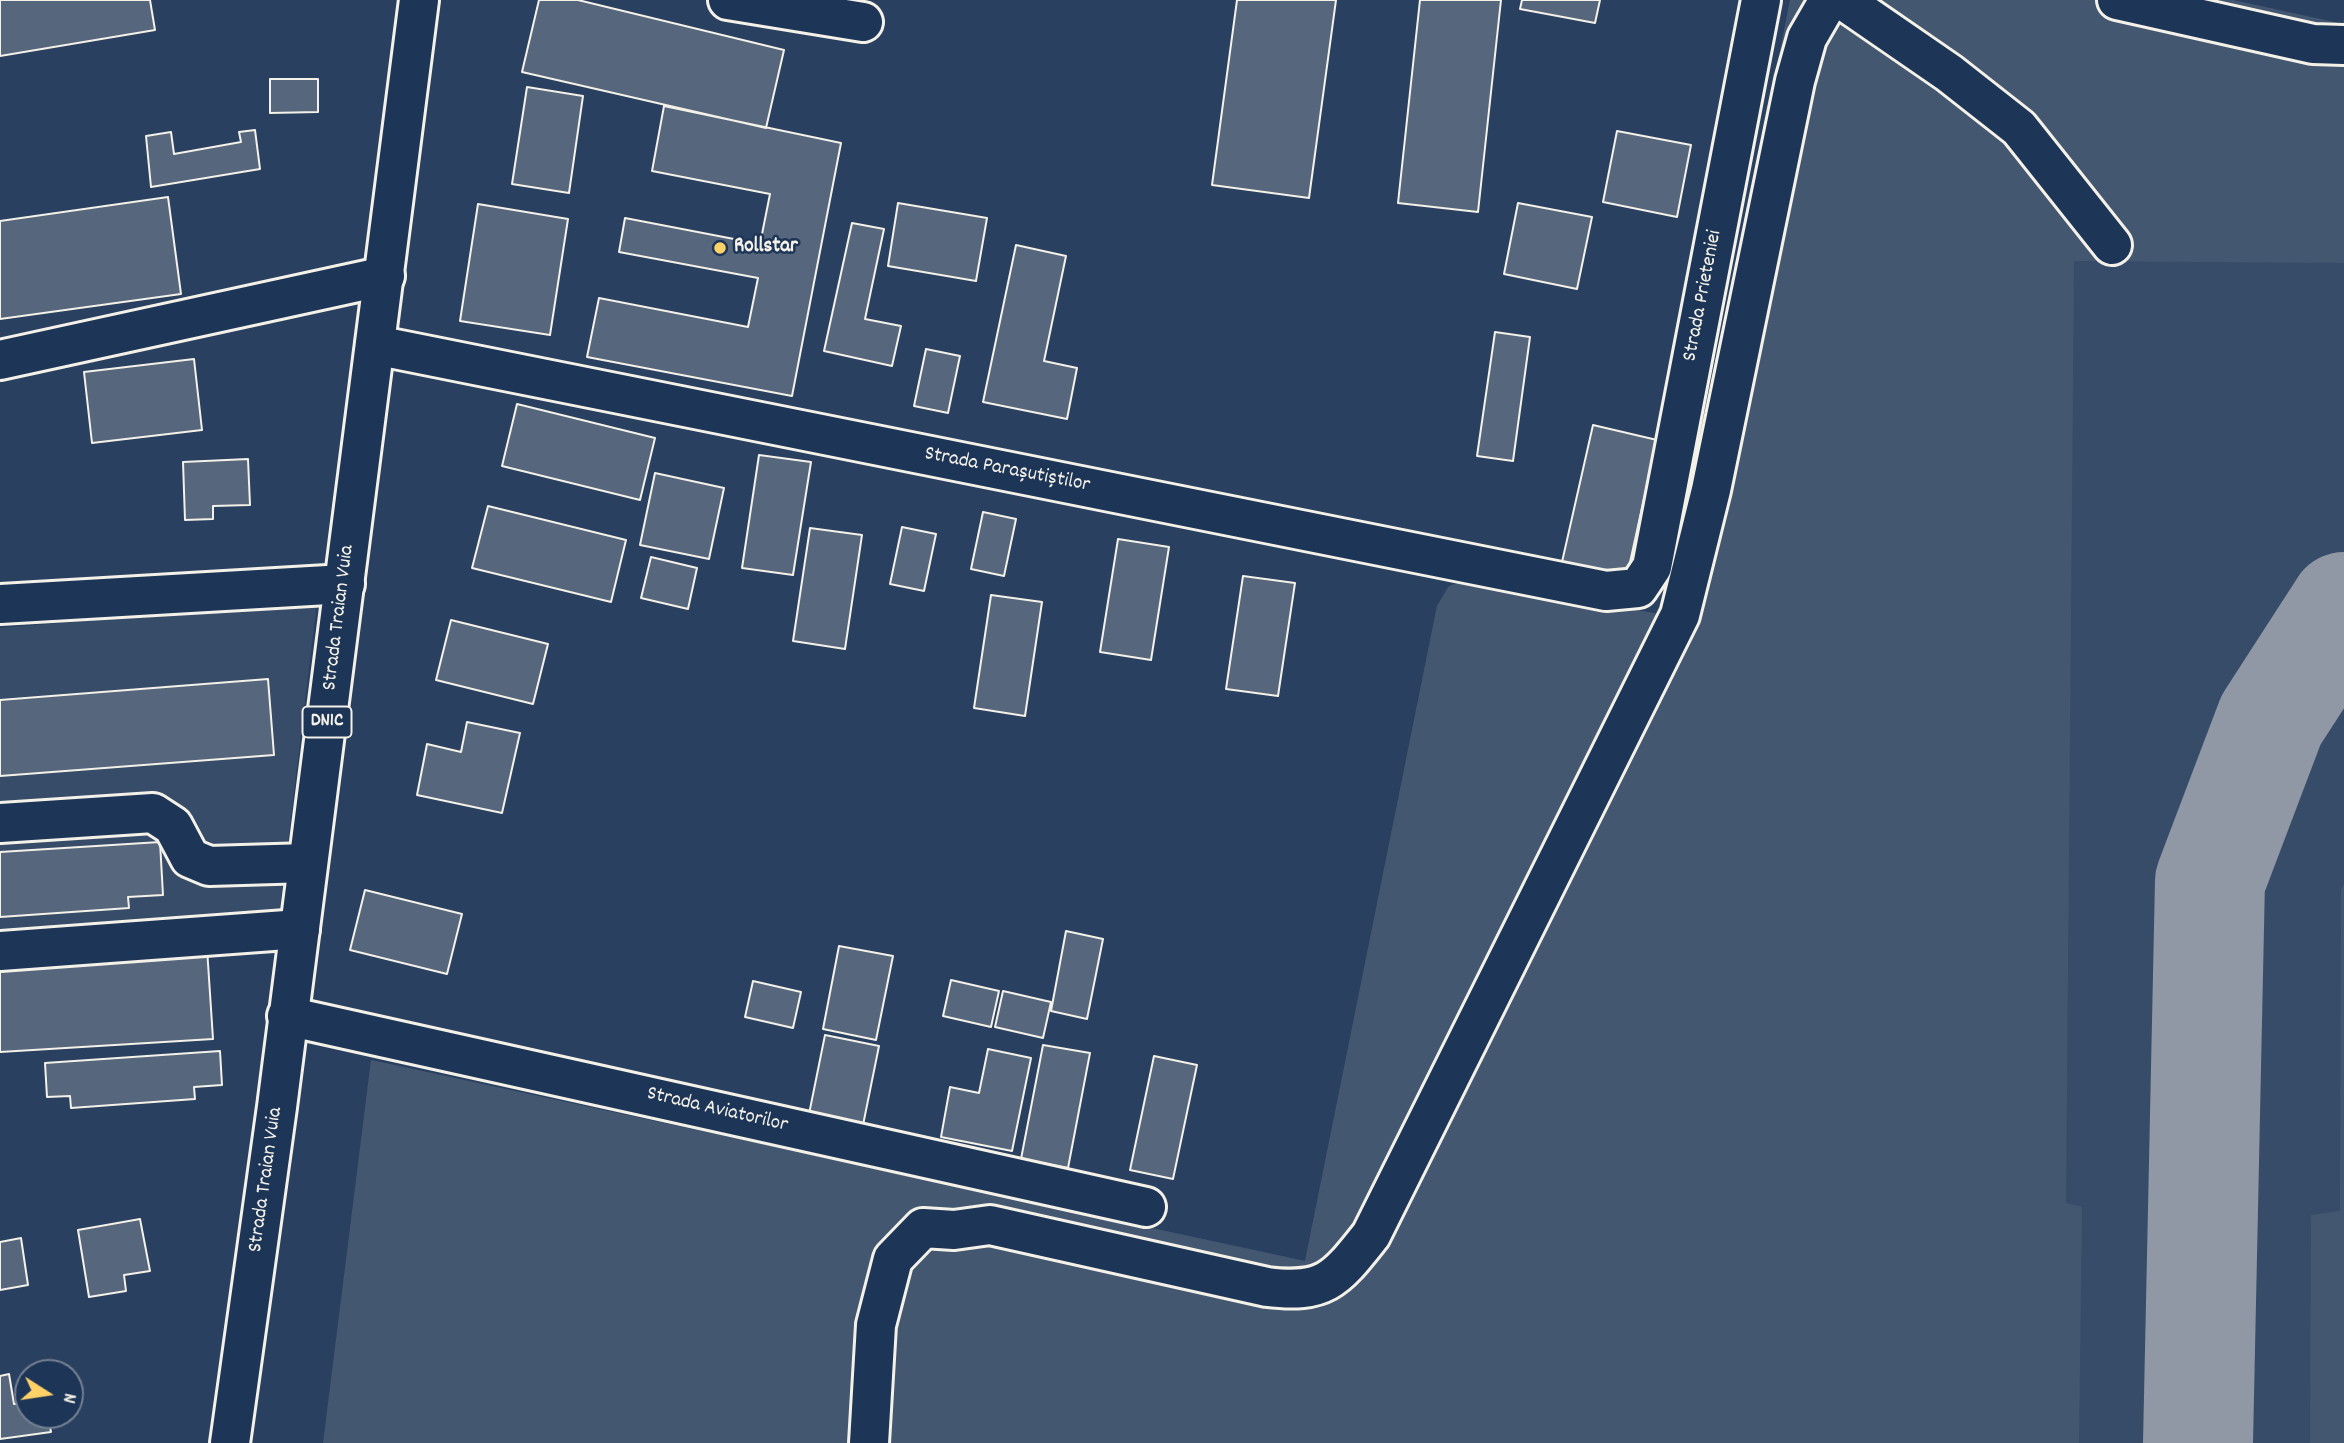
<!DOCTYPE html>
<meta charset="utf-8">
<style>
body{margin:0}
#map{position:relative;width:2344px;height:1443px;overflow:hidden;background:#2a4060;font-family:Dekko,sans-serif}
canvas{display:block}
.north{position:absolute;left:14px;top:1359px;width:70px;height:70px;box-sizing:border-box;background:#1d3557;border:2px solid #738091;border-radius:50%;rotate:102deg;font-size:19px;font-weight:700;line-height:28px;text-align:center;color:#f4f1e8}
.north::after{content:'';display:block;margin:auto;width:24px;height:32px;background:#ffd166;clip-path:polygon(50% 0,100% 100%,50% 72%,0 100%)}
</style>
<div id="map">
<canvas width="2344" height="1443"></canvas>
<div class="north">N</div>
</div>
<script>
const g = document.querySelector('canvas').getContext('2d');
g.lineJoin = 'round';
function fillPath(path, color) { g.fillStyle = color; g.fill(path, 'evenodd'); }
function trace(path, color, width, dash) { g.strokeStyle = color; g.lineWidth = width; g.lineCap = dash ? 'butt' : 'round'; g.setLineDash(dash || []); g.stroke(path); }
function drawText(font, color, halo, rows, align = 'center') {
  g.font = font + ' Dekko,sans-serif'; g.lineWidth = 5; g.setLineDash([]); g.textBaseline = 'middle'; g.strokeStyle = halo; g.fillStyle = color; for (const [text, x, y, turn = 0] of rows) {
    g.save(); g.translate(x, y); g.rotate((+turn || 0) * Math.PI / 180); g.textAlign = isNaN(turn) ? turn : align; if (halo) g.strokeText(text, 0, 0); g.fillText(text, 0, 0); g.restore();
  }
}
fillPath(new Path2D(`
 M1790,0H2233L2343,24L2344,19V1443H325L371,1060L1305,1261L1437,606L1449,586L1670,616Z
 M317,602L277,931L0,950V628Z`), '#374c69');
fillPath(new Path2D(`
 M1790,0H2233L2343,24L2344,19V263L2074,261L2066,1203L2082,1207L2079,1443H323L371,1060L1305,1261L1437,606L1449,586L1469,579L1670,616Z
 M2344,884V1443H2310L2311,1215L2340,1211L2341,890Z`), '#445771');
trace(new Path2D(`
 M2198,1443L2210,881L2271,720L2344,607`), '#8f98a4', 110);
const building = new Path2D(`
 M0,0H150L155,30L0,56Z
 M539,0H578L784,50L766,128L522,72Z
 M1237,0H1336L1309,198L1212,185Z
 M1420,0H1501L1478,212L1398,203Z
 M1522,0H1600L1595,23L1520,9Z
 M270,79H318V112L270,113Z
 M527,87L583,96L569,193L512,184Z
 M664,106L841,143L792,396L587,357L599,298L748,327L758,278L619,252L625,218L760,244L770,194L652,171Z
 M255,130L260,169L151,187L146,136L171,132L174,154L241,142L239,132Z
 M1617,131L1691,145L1677,217L1603,202Z
 M168,197L181,294L0,319V221Z
 M898,203L987,218L976,281L888,266Z
 M1518,203L1592,217L1577,289L1504,274Z
 M478,204L568,219L550,335L460,321Z
 M852,223L884,229L865,319L901,326L892,366L824,351Z
 M1016,245L1066,256L1044,361L1077,368L1067,419L983,402Z
 M1495,332L1530,337L1513,461L1477,456Z
 M926,349L960,356L948,413L914,406Z
 M194,359L202,430L92,443L84,372Z
 M517,404L655,438L640,500L502,466Z
 M1593,425L1657,440L1627,576L1562,562Z
 M759,455L811,462L793,575L742,568Z
 M248,459L250,505L213,506V519L185,520L183,462Z
 M655,473L724,488L709,559L640,545Z
 M488,506L626,540L611,602L472,568Z
 M983,512L1016,519L1004,576L971,569Z
 M902,527L936,534L924,591L890,584Z
 M810,528L862,535L845,649L793,641Z
 M1118,539L1169,547L1151,660L1100,652Z
 M651,557L697,568L688,609L641,598Z
 M1243,576L1295,583L1278,696L1226,689Z
 M991,595L1042,602L1025,716L974,708Z
 M451,620L548,644L533,704L436,680Z
 M268,679L274,755L0,776V700Z
 M467,722L520,733L502,813L417,795L427,744L461,752Z
 M160,842L163,895L128,897L129,908L0,917V852Z
 M365,890L462,914L447,974L350,950Z
 M1066,931L1103,939L1087,1019L1051,1011Z
 M839,946L893,956L876,1040L823,1029Z
 M207,948L213,1039L0,1052V961Z
 M951,980L999,991L991,1027L943,1016Z
 M753,981L801,992L793,1028L745,1017Z
 M1003,991L1051,1002L1043,1038L995,1027Z
 M825,1035L879,1046L862,1130L808,1119Z
 M1043,1045L1090,1053L1068,1168L1021,1159Z
 M988,1049L1031,1058L1012,1151L941,1137L950,1087L979,1093Z
 M220,1051L222,1085L194,1087L195,1099L71,1108L70,1096L47,1097L45,1063Z
 M1154,1056L1197,1065L1173,1179L1130,1170Z
 M140,1219L150,1271L124,1275L126,1291L89,1297L78,1230Z
 M21,1238L28,1285L0,1290V1242Z
 M9,1374L14,1404L28,1402V1415H48L51,1432L0,1439V1376Z`);
fillPath(building, '#56677d');
trace(building, '#f4f1e8', 2);
const minor = new Path2D(`
 M728,0L863,22
 M1843,0L1949,73L2019,128L2112,245
 M2117,0L2313,44L2344,45
 M375,345L1606,591L1638,588L1652,567L1761,0
 M0,360L385,276
 M0,604L345,584
 M0,823L153,813L173,826L190,858L209,866L308,863
 M0,951L300,929
 M287,1016L1146,1207
 M869,1443L876,1325L893,1259L923,1228L954,1230L990,1225L1267,1287C1326,1294 1336,1279 1371,1235L1680,615L1711,490L1795,81L1807,38L1829,0`);
const major = new Path2D(`
 M230,1443L277,1107L419,0`);
trace(minor, '#f4f1e8', 44);
trace(major, '#f4f1e8', 44);
trace(minor, '#1d3557', 38);
trace(major, '#1d3557', 38);
for (const [x, y, r, color] of [
 [720,248,7,"#ffd166"]
]) { const dot = new Path2D(); dot.arc(x, y, r, 0, 2 * Math.PI); g.fillStyle = color; g.fill(dot); trace(dot, '#1d3557', 2.5); }
for (const [x, y, w] of [
 [327,722,49]
]) { const box = new Path2D(); box.roundRect(x - w / 2, y - 15.5, w, 31, 5); g.fillStyle = '#1d3557'; g.fill(box); trace(box, '#f4f1e8', 2); }
drawText('bold 19px', '#f4f1e8', null, [
 ["DN1C",327,722]
]);
drawText('bold 21px', '#f4f1e8', '#1d3557', [
 ["Rollstar",734,248]
], 'left');
drawText('21px', '#f4f1e8', '#1d3557', [
 ["Strada Prieteniei",1704,296,-79],
 ["Strada Parașutiștilor",1007,471,11],
 ["Strada Traian Vuia",340,618,-83],
 ["Strada Aviatorilor",717,1111,13],
 ["Strada Traian Vuia",267,1180,-82]
]);
</script>
